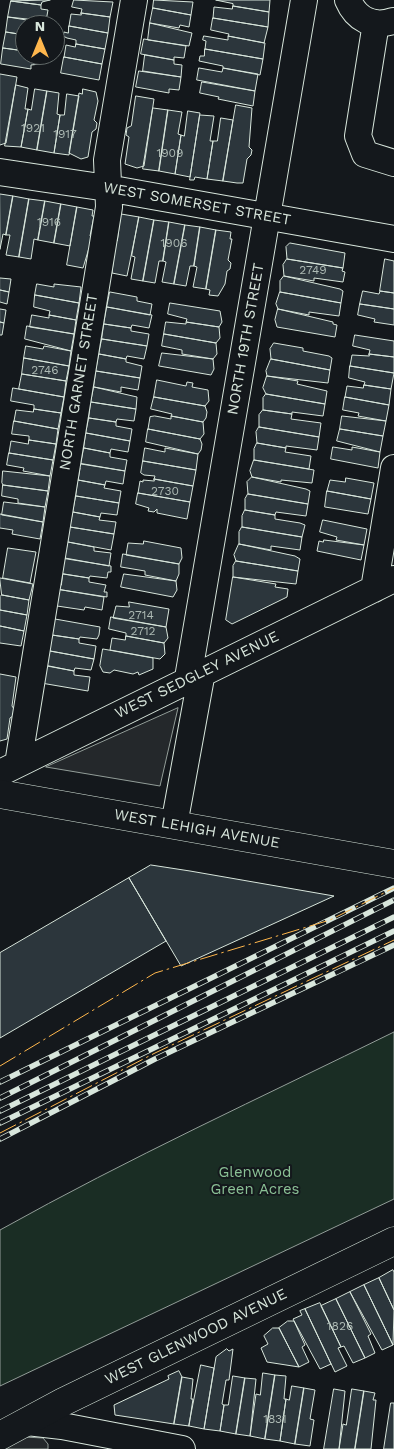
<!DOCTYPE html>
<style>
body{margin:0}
#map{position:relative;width:394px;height:1449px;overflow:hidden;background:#14181c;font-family:"Work Sans",sans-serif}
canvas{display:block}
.north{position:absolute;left:15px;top:15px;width:50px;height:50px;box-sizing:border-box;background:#14181c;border:1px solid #626a69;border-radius:50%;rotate:0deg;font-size:14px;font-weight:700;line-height:20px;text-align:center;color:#d8e6dc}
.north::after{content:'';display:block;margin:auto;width:18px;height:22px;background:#ffb74d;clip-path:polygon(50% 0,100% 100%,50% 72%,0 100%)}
</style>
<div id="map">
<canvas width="394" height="1449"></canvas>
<div class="north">N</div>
</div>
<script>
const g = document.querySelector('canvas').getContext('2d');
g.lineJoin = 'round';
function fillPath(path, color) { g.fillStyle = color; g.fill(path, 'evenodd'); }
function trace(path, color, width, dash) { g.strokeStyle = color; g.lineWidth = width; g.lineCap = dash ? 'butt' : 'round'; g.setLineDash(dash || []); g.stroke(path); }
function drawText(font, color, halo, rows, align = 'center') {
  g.font = font + ' "Work Sans",sans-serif'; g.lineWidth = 4; g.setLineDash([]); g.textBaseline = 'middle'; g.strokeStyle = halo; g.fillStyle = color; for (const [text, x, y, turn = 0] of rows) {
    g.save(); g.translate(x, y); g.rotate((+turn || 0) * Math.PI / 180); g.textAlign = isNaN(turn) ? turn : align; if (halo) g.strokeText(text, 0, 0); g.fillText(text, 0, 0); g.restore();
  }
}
const green = new Path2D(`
 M394,1032V1199L0,1386V1230C129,1158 262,1097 394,1032Z`);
fillPath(green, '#1a2d24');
trace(green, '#939e99', 1);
const parking = new Path2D(`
 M178,708L160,786L46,767Z
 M24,1437L43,1438L48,1444V1449H3Z`);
fillPath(parking, '#24282b');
trace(parking, '#939e99', 1);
const building = new Path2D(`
 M50,0L42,2L41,5L11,1Z
 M74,0L113,2L110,17L81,13L82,9L72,7Z
 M154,0L193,2L191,15L153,8Z
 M216,0H270L269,12L233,6V4Z
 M11,1L41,5V9L48,10L46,21L8,17Z
 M233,6L269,12L268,27L213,18L214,7L232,9Z
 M153,8L191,15L189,27L180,25L179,28L150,23Z
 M81,13L110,17L108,33L69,26L71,14L81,15Z
 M8,17L39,22L38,25H25V35L6,32Z
 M213,18L268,27L264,43L228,36L229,34L211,30Z
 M150,23L192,33L189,46L148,40Z
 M69,26L108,33L105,49L76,44V40L67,38L63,36L64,32L68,33Z
 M6,32L25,35V51L3,48Z
 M204,36L228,40V36L265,43L263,59L205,49L206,41L203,40Z
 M144,39L186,46L184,58L174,57V60L141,54Z
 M76,44L105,49L102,64L64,57L66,45L75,47Z
 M3,48L25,51V55H41L40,64L31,65V69L1,64Z
 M205,49L263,59L260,75L223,68V66L199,61L200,56H204Z
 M145,55L174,60V64L182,65L181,77L143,71Z
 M64,57L102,64L99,80L61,73Z
 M199,68L222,72L223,68L258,74L255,91L197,80Z
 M139,71L181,77L179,90L169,89V93L136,87Z
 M0,74L17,77L6,143L0,145Z
 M202,82L255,91L253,106L218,99L219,97L200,93Z
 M16,85L28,88L25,109H28L21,147L5,146Z
 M35,89L47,91L37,150L21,147L28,109L31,110Z
 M83,89L96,92L98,101L94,120L97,123L96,129L92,132L88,157L81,159L69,153L79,93L82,94Z
 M47,91L59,93L57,114L60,115L54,153L37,150Z
 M67,94L79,96L69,155L54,153L60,115H64Z
 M136,96L154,99L144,166L137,168L125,164L129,137L126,135L127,128L131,126Z
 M236,105L252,108L249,147L252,150L251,155L247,159L243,183H237L223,181Z
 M153,108L168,110L159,171L143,169Z
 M168,110L182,112L178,134L181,135L175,174L159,171Z
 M188,111L200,113L190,177L175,174L181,135L184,136Z
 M200,115L214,116L210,141H213L207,179L195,177L194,180H190Z
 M221,118L233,120L223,181L207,179L213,141H217Z
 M0,194L13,196L6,235L3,234L0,249Z
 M13,196L29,199L19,257L6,255L10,235H6Z
 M29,199L45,201L38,240L34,239L31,259L19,257Z
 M45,201L61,204L54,243L38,240Z
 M61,204L77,207L70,246L54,243Z
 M77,207L93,210L92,216H94L90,236L93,239L92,246L89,248L83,268L67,265Z
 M121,214L139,217L127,276L112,273L114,253L113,243L117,241Z
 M139,217L154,220L143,281L131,279L135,257L132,256Z
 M154,220L169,222L163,261H159L155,283L143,281Z
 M169,222L185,225L174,284L162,282L166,262L163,261Z
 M185,225L200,227L194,266H190L186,286L174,284Z
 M200,227L216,230L206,289L193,287L197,267L194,266Z
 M216,230L231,232L230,239H232L228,260L231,263L230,269L227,271L225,284L218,296L209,295L210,290L206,289Z
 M290,243L345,253L343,268L287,259L286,247Z
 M287,259L343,268L342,271L345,272L343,282L314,278V281L284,276L283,265Z
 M385,259L394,261V293L380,291Z
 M284,276L340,289L343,291L341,303L280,292V281Z
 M0,278L11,279L9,292L0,290Z
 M37,284L54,287V284L81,287L79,303L35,295Z
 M0,290L9,292L7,304L0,302Z
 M363,291L379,294L380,291L394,293V309L360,304Z
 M110,292L137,297V301L152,304L150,315L107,307Z
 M280,292L341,303L339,316L309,312V315L278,309L276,304Z
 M35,295L79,303L76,320L49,315L50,311L34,307Z
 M170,303L220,311L222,322L219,327L186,322L187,319L168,314Z
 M360,304L394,309V325L374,322L375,319L358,315Z
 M107,307L152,315L149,328L132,325L131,328L104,324Z
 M0,309L6,310L4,323L0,322Z
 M278,309L333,322V324L337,325L335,337L277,327L275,320Z
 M32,315L49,318V315L76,320L74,334L30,327Z
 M0,322L4,323L2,335H0Z
 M166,322L186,324V322L219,327L220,338L216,343L164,334Z
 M104,324L131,328V331L149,334L147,346L102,339Z
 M27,326L74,334L71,351L25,339Z
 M164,334L216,343L217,354L213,359L182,354V350L162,346Z
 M355,335L394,341V357L369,354L370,350L353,346Z
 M102,339L147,346L144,359L127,356L126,359L99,354Z
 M274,343L303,348V351L329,356L332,358L330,370L271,359L270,349Z
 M26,346L43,349L44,346L71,351L69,366L24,358Z
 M162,353L213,359L214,369L211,375L159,366Z
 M99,354L126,359V362L142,366L140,378L96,371Z
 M369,354L394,357V373L350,366L352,355L369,356Z
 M24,358L69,366L66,381L22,374Z
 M271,359L330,370L328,383L267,376L266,371Z
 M350,366L394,373L391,389L364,385L365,382L349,378Z
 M96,371L140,378L138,390L121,387V392L94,387Z
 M22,374L66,381L64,397L19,389Z
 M267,376L298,381L297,384L327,391L325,404L266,394L263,388Z
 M157,380L186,386L187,382L193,383L192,387L208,390L209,401L205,406L154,397Z
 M364,385L391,389L389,405L345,397L347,386L363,388Z
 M94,387L137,397L136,409L91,402Z
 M13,388L64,397L61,413L34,409V405L11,401Z
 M266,394L325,404L323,416L292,412V414L263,410V398Z
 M154,397L205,406L207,412L206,418L203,422L171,416L172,414L151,409Z
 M345,397L389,405L386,421L358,416L359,413L343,410Z
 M91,402L136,409L134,421L117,419L116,422L89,418Z
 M34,409L61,413L58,429L14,421L16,410L33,412Z
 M263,410L292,414L291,419L321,423L319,437L259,427V415Z
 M155,416L171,419V416L203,422L204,434L200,439L148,429L150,417Z
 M342,416L386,421L383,436L340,429Z
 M89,418L116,422V426L132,429L130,441L86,433Z
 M14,421L58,429L56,444L29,440V436L12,434Z
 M259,427L319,437L317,450L286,446V448L257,443L256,432Z
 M148,429L200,439L202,444L201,450L198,454L146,442Z
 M340,429L383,436L380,452L337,441Z
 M86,433L130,441L128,452L111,449L110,453L84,448Z
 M29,440L56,444L53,460L9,453L11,441L28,444Z
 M257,443L286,448L285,452L311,456L309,469L254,460V449Z
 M333,447L352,450V447L380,452L378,468L331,459Z
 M84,448L110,453V457L127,460L125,471L81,464Z
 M145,448L165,452V448L198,454L196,470L143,461Z
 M9,453L53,460L50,476L23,471L24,468L7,465Z
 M254,460L314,470L312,483L281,480V482L252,477L250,471Z
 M143,461L196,470L193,486L154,479L155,476L144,475L141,473Z
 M78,463L125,471L123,484L106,481L105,485L78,480L80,468H77Z
 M3,471L50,476L48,491L3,485L2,483Z
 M252,477L306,489L310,491L308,504L248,494L247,482Z
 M346,478L374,483L371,499L327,491L330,480L345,482Z
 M154,479L193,486L190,502L138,493L140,481L143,482V480L154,481Z
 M78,480L105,485L104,488L121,491L119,503L76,496Z
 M3,485L48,491L45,507L18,503V499L2,496Z
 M327,491L371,499L368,514L325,507Z
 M138,493L190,502L187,519L157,513V509L154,512L148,511L149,508L136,504Z
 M248,494L308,504L306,516L276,512L275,515L245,510V499Z
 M76,496L119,503L117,515L101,513L100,517L73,512Z
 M4,502L45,507L43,522L2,515Z
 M245,510L275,515V519L300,523L305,525L302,537L242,527V516Z
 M73,512L100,517L99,520L116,522L114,534L70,527Z
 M0,514L43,522L40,539L12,534L13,530L0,528Z
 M323,520L367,529L364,545L336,540L337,537L320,532Z
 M70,527L114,534L111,550L68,542Z
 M242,527L302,537L300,550L271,546V550L239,544V532Z
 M324,540L364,545L361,560L317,551L319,541L323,542Z
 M144,541L181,548L182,558L179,564L126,555L128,543L143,544Z
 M68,542L94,547V551L111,553L109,566L65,558Z
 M239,544L295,556L300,559L298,571L236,561L234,555Z
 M8,548L36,552L30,583L3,578Z
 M123,554L179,564V574L176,581L145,575V571L121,567Z
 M61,558L111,566V572H108L107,578L90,576L89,578L58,573Z
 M236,561L298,571L296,584L233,577V566Z
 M63,574L89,578V582L106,585L104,592H107V597L56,589L57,584L61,585Z
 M124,574L176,581L177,590L173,597L121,587Z
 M233,577L276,584L275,587L288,589L287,597L232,624L226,620Z
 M0,578L33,584L29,600L2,595Z
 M56,589L104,597L102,610L85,607L84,610L57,606L54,604Z
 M2,595L29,600L27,615L0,610V597Z
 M129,602L169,609L166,627L113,618L116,606L129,607Z
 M0,610L27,615L24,631L0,626Z
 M111,617L166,627L168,638L164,643L126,636V633L109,629Z
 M55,619L100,627L99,635L97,639L80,637L79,639L52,635Z
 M0,626L24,631L21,646L0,643Z
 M52,635L79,639V643L96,646L94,659L50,651Z
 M126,636L164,643L165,654L160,659L110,650L112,638L125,640Z
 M103,649L153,658V669L139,675L138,672L133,674L114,670L110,673L103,672L100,666Z
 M50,651L94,659L91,670L75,668L74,671L47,666Z
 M44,665L74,671V675L90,677L88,691L41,683Z
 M0,674L16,677L12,706L14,709L13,716L10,718L7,739L0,741Z
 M151,865L190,871L334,896L181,966L129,878Z
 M129,878L166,941L0,1038V953Z
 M393,1270L394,1272V1310L379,1278Z
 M379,1278L394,1310L393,1345L364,1285Z
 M364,1285L393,1345L382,1350L350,1292Z
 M350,1292L371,1334L368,1336L375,1353L365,1358L336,1299Z
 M336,1299L365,1358L353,1363L344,1346L341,1347L321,1306Z
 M320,1303L341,1347L338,1348L347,1366L335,1372L305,1309Z
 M305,1309L331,1364L320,1369L293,1319L302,1315L300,1311Z
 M288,1321H294L305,1345L302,1347L309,1362L299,1367L279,1328Z
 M273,1328H279L299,1367L267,1362L261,1348L268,1344L264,1336Z
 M227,1349L229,1351L233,1349L229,1380H226L222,1404L224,1405L220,1431L204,1429L216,1357Z
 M201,1365L214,1368L204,1429L189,1426Z
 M179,1371L182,1377L174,1424L115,1415L114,1405L169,1379L168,1376Z
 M263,1373L275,1375L265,1439L250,1436L256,1394L260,1395Z
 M275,1375L286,1376L284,1399H286L280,1441L265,1439Z
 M233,1376L245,1378L236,1434L220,1431L224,1405H228Z
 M182,1377L193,1379L191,1399H193L189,1426L174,1424Z
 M245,1378L256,1379L250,1436L236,1434Z
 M292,1386L304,1388L295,1444L280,1441L286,1399L289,1400Z
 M304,1388L315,1390L310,1419L314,1420L310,1446L295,1444Z
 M334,1389L345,1391L339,1449H324Z
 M352,1389L364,1391L355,1449H339L343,1424L346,1425Z
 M364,1391L375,1393L373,1400H376L371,1449H355Z
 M391,1403H394V1449H384Z`);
fillPath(building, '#2c363c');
trace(building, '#d8e6dc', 1);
const minor = new Path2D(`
 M348,0C356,19 373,28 393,21
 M376,23L358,136L365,154L394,163
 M0,172L107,188L394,239
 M374,589L394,468
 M188,678L304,0
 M18,764L109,207L107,160L134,0
 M0,773L394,579
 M174,825L202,672
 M27,1422L62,1426L182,1449`);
const major = new Path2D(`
 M0,794L394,864
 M0,1436L63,1402L394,1241`);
trace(minor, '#d8e6dc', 28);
trace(major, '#d8e6dc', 29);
trace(minor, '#14181c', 26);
trace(major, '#14181c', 28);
const rail = new Path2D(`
 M0,1082L394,888
 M0,1098L394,900
 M0,1111L394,917
 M0,1123L394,931
 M0,1139L155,1059L394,945`);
trace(rail, '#d8e6dc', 5.5);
trace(rail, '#14181c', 4, [11]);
trace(new Path2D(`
 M0,1066L155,973L330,920L394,888
 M0,1133L155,1053L394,940`), '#ffb74d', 1, [18, 4, 2.5, 4]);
drawText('12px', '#adbab4', null, [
 ["1921",33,128],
 ["1917",65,134],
 ["1909",170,153],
 ["1916",49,222],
 ["1906",174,243],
 ["2749",313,270],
 ["2746",45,370],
 ["2730",165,491],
 ["2714",141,615],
 ["2712",143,631],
 ["1826",340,1326],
 ["1831",275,1419]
]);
drawText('15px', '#d8e6dc', '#14181c', [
 ["WEST SOMERSET STREET",197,204,10],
 ["NORTH 19TH STREET",246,339,-80],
 ["NORTH GARNET STREET",79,382,-81],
 ["WEST SEDGLEY AVENUE",197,675,-26],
 ["WEST LEHIGH AVENUE",197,829,10],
 ["WEST GLENWOOD AVENUE",196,1337,-26]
]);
drawText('15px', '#8ac095', '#14181c', [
 ["Glenwood",255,1173],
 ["Green Acres",255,1190]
]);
</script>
